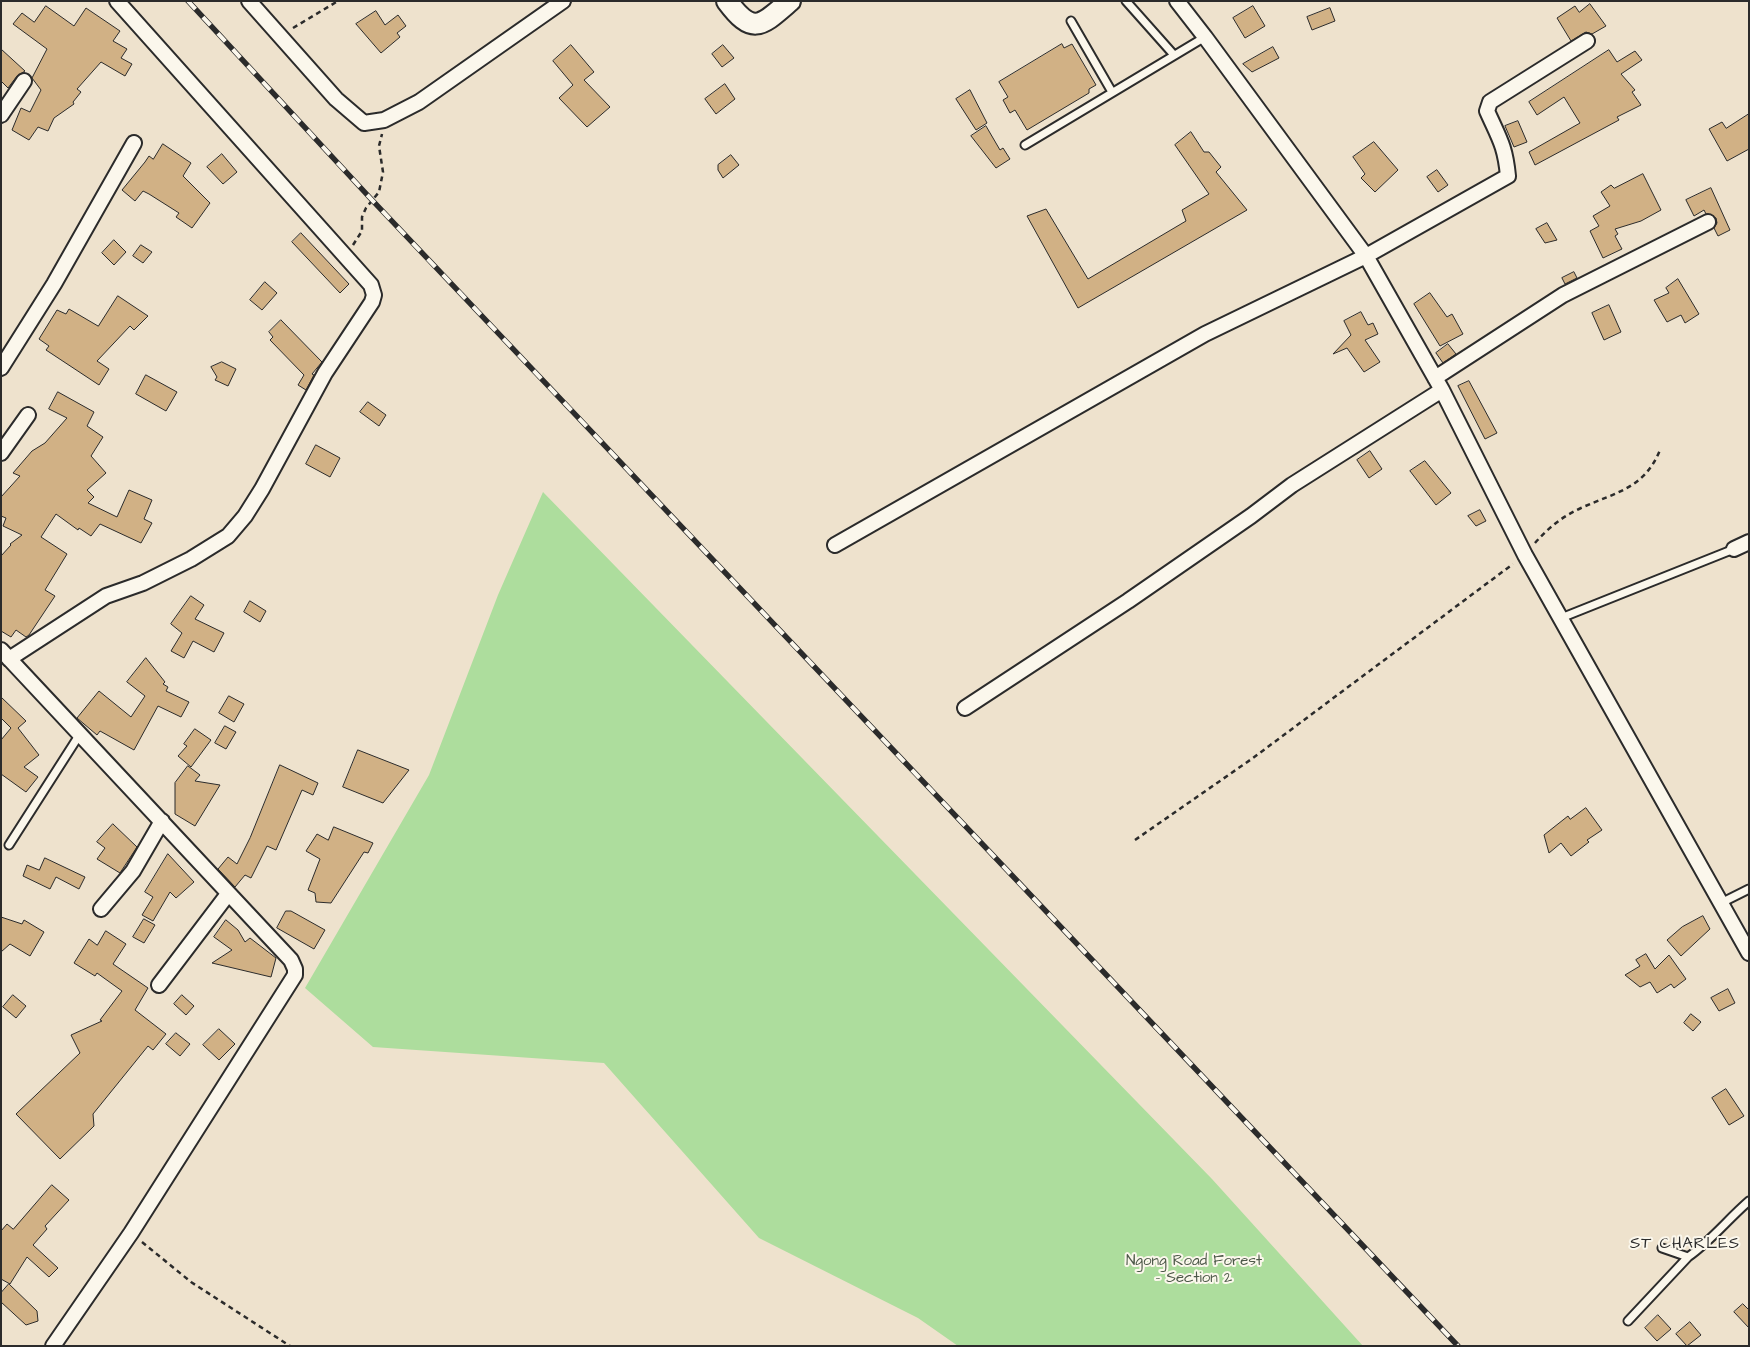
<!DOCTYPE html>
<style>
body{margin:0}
#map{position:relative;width:1750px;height:1347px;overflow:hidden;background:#eee2cd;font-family:"Architects Daughter",sans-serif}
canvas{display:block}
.frame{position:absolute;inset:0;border:2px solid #2b2b2b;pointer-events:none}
</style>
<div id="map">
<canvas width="1750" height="1347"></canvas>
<div class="frame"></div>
</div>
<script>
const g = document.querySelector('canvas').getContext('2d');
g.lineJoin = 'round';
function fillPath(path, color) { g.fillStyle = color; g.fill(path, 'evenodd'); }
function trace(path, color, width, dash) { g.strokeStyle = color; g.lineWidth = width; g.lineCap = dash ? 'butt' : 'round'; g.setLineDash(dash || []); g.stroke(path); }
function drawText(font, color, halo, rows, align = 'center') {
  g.font = font + ' "Architects Daughter",sans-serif'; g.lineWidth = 4; g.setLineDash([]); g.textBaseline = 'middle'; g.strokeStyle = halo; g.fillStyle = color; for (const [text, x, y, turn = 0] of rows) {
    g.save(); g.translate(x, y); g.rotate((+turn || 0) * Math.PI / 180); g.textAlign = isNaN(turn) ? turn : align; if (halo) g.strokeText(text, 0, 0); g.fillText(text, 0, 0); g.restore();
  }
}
fillPath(new Path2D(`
 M543,492L1212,1179L1363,1346H958L918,1318L759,1238L604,1063L373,1047L305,988L429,775L498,595Z`), '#addd9d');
const building = new Path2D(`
 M1590,4L1606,26L1592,34L1586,32L1571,41L1557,18L1575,6L1579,12Z
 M46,6L74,26L86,8L120,31L113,41L127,49L121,58L132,64L125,76L101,62L77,89L81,92L73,102L74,104L54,118L48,131L38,127L29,140L12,130L21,108L30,112L41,90L32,78L47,49L13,24L22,13L34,22Z
 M1253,6L1265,26L1245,38L1233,18Z
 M1330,8L1335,21L1312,30L1307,17Z
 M376,11L385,25L398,15L406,26L397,33L400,37L381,53L356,24Z
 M1062,44L1064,48L1072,44L1096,85L1089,89V93L1027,130L1015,110L1010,113L1003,100L1008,97L999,82Z
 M571,45L594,72L584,80L610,107L587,127L559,98L573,85L553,61Z
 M723,45L734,58L722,67L712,54Z
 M1273,47L1279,58L1252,72L1243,64Z
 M1,49L25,71L17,76L8,88L1,81Z
 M1609,50L1617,62L1635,51L1642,60L1621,74L1635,90L1632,92L1641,105L1617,117L1619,120L1535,165L1529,152L1580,123L1564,97L1537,115L1529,102Z
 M725,84L735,99L716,114L705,99Z
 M970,90L987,123L976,130L956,99Z
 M1749,114V149L1727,161L1709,129L1722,122L1726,128Z
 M1518,121L1527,142L1514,147L1505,126Z
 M986,126L1000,150L1003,148L1010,159L996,168L971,136Z
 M1191,132L1204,152H1209L1221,167L1216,172L1247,210L1078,308L1027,216L1046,209L1088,279L1186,221L1182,210L1209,194L1175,145Z
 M1374,142L1398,170L1375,192L1361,178L1365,174L1353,157Z
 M163,144L191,163L183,176L210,203L192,228L176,217L179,213L149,194L143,191L135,201L122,190L145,162L149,156L153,159Z
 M222,154L237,172L223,184L207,167Z
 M731,155L739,165L723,178L718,170V165Z
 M1437,170L1448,185L1438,192L1427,177Z
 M1643,174L1661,210L1641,221L1615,229L1618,234L1615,236L1622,249L1603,258L1590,231L1599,226L1593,216L1610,206L1601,192L1611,185L1614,188Z
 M1711,188L1730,230L1718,236L1714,228L1717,223L1716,218L1706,214L1704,210L1694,216L1686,200Z
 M1547,223L1557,240L1545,243L1536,229Z
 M301,233L349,284L340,293L292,242Z
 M114,240L126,252L114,265L102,253Z
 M141,245L152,252L143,263L133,256Z
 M1574,272L1577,278L1565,284L1562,278Z
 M1678,279L1699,314L1685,323L1681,315L1667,322L1654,300L1669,293L1666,288Z
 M265,282L277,293L262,310L250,300Z
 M1430,293L1447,317L1452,314L1463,334L1440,346L1414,304Z
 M118,296L148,316L134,330L130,326L97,361L109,369L99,385L46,350L49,346L39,339L57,310L66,314L69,309L98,326Z
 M1609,305L1621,332L1604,340L1592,313Z
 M1361,312L1368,325L1373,323L1378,334L1365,340L1380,362L1364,372L1347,348L1333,354L1351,335L1344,321Z
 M281,320L322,362L312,374L314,375L306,390L298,385L304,375L270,340L273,337L269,332Z
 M1448,344L1456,354L1443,363L1436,353Z
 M222,362L236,369L228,386L215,380L217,377L211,367Z
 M146,375L177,392L166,411L136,394Z
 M1469,381L1497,433L1485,439L1458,386Z
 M58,392L94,412L87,426L103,437L91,456L106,473L87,490L94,497L88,503L117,517L129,490L152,500L144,519L152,523L141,543L100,524L91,536L79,528L78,530L56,514L41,537L67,554L45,590L55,596L29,635L26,637L16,630L11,637L1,631V556L11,545L10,544L22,535L3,526L6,518L1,516V497L20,476L13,473L32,451L45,443L67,418L49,409Z
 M368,402L386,415L379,426L360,412Z
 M316,445L340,458L330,477L306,464Z
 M1370,451L1382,469L1369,478L1357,460Z
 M1425,461L1451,493L1436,505L1410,471Z
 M1480,510L1486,521L1476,526L1468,516Z
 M191,596L204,605L195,619L224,633L214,652L193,641L184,658L171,651L182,633L171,624Z
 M250,601L266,611L260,622L244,612Z
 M146,658L165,682L163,684L168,687L166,691L189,702L181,717L158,706L134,750L100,731L97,735L77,718L99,691L131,717L145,696L127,682Z
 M229,696L244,704L234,722L219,713Z
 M1,697L26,721L18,728L39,755L24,767L38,777L26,792L1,774V740L11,728L1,718Z
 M225,726L236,732L226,749L215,743Z
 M195,729L211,740L191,767L178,756L187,746L184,744Z
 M358,750L409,770L383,803L343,787Z
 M280,765L318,783L313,795L302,790L276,850L267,846L251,878L245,875L235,887L218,869L228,857L237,864L250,838Z
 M188,766L200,775L195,781L220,785L195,826L175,814V783Z
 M1586,808L1602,830L1587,840L1589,842L1571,856L1561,843L1549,853L1544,835L1568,816L1570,819Z
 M113,824L137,847L120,873L97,859L105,848L97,842Z
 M334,827L373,843L368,853L364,852L331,903L316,902L315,893L308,890L320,859L306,851L317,834L328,840Z
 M168,854L194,882L176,898L170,892L153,921L142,915L153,897L145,892Z
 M45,858L85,877L79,889L56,877L50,889L23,876L27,865L39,870Z
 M286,911H291L325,930L314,949L277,928Z
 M1703,916L1710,929L1681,956L1667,940L1682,927Z
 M1,917L22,924L24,920L44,932L30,956L10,944L1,952Z
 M144,919L155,925L144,943L133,937Z
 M226,920L238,930L245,942L250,938L276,958L271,977L212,963L232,950L214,937Z
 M106,931L126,944L113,964L148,988L135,1010L166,1034L153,1050L148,1046L93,1114L94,1126L60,1159L16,1114L80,1053L71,1035L102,1021L100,1020L122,991L97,973L95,976L74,963L89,939L97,945Z
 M1646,954L1655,969L1669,955L1686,979L1674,988L1671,984L1657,993L1650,982L1640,987L1625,975L1640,966L1636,960Z
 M1728,989L1735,1003L1719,1011L1711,998Z
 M13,995L26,1006L16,1018L3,1007Z
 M182,995L194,1006L186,1015L174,1004Z
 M1691,1014L1701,1022L1693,1031L1684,1023Z
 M219,1029L235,1044L219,1060L203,1045Z
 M176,1033L190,1044L180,1056L166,1044Z
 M1726,1089L1744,1116L1729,1125L1712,1098Z
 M52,1185L69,1200L45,1226L47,1229L33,1245L58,1268L49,1277L27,1257L10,1284L1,1279V1231L7,1224L13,1229Z
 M9,1284L37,1311L38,1321L26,1325L1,1302V1293Z
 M1743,1304L1749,1310V1328L1734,1312Z
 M1658,1315L1671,1329L1657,1341L1645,1328Z
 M1690,1322L1701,1335L1687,1346L1676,1334Z`);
fillPath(building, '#d1b185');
trace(building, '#2b2b2b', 1);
const lane = new Path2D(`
 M1126,1L1174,55
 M1071,21L1112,92
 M1025,145L1205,37
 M1561,618L1734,549
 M9,845L80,734
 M1721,903L1749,889
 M1662,1248L1688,1257C1711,1241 1728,1219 1749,1201
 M1628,1321L1688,1257`);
const street = new Path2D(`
 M249,1L336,99L364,123L384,120L419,102L563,1
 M1177,1L1205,37L1366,256L1442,390L1525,555L1749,953
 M1,115L24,81
 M1,368L54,284L134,143
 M1435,378L1563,295L1708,222
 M1,453L28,415
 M835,545L1205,334L1366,256L1508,176C1505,145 1499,138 1487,111L1490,102L1587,41
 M1734,549L1749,542
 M1,650L291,960L295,969V975L131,1233L53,1346
 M9,659L106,596L143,583L191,559L228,536L245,516L262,489L325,373L372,302L374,295L371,285L117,1
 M965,708L1128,601L1251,516L1292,485L1442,390
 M101,909L133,871L162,821
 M159,985L228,894`);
const secondary = new Path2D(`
 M727,1C753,36 761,26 790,1`);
trace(lane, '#2b2b2b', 11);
trace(street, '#2b2b2b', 18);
trace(secondary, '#2b2b2b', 24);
trace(new Path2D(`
 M293,28L338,1
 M353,245L362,231V217L366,208L379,192L383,172L379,146L382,134
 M1535,543C1548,528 1563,516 1581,508C1616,492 1644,489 1660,450
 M1135,840L1253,758L1513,564
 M142,1242L191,1282L290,1346`), '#2b2b2b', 2.5, [5, 4]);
trace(lane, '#fbf7ec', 7);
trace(street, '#fbf7ec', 14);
trace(secondary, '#fbf7ec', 20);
const rail = new Path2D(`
 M188,1L372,200L1458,1346`);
trace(rail, '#2b2b2b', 5.5);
trace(rail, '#fbf7ec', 4, [11]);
drawText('15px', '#4c5848', '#fbf7ec', [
 ["Ngong Road Forest",1194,1262],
 ["- Section 2",1194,1279]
]);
g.letterSpacing = '1px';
drawText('16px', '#2b2b2b', '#fbf7ec', [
 ["ST CHARLES",1685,1245]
]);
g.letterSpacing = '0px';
</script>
